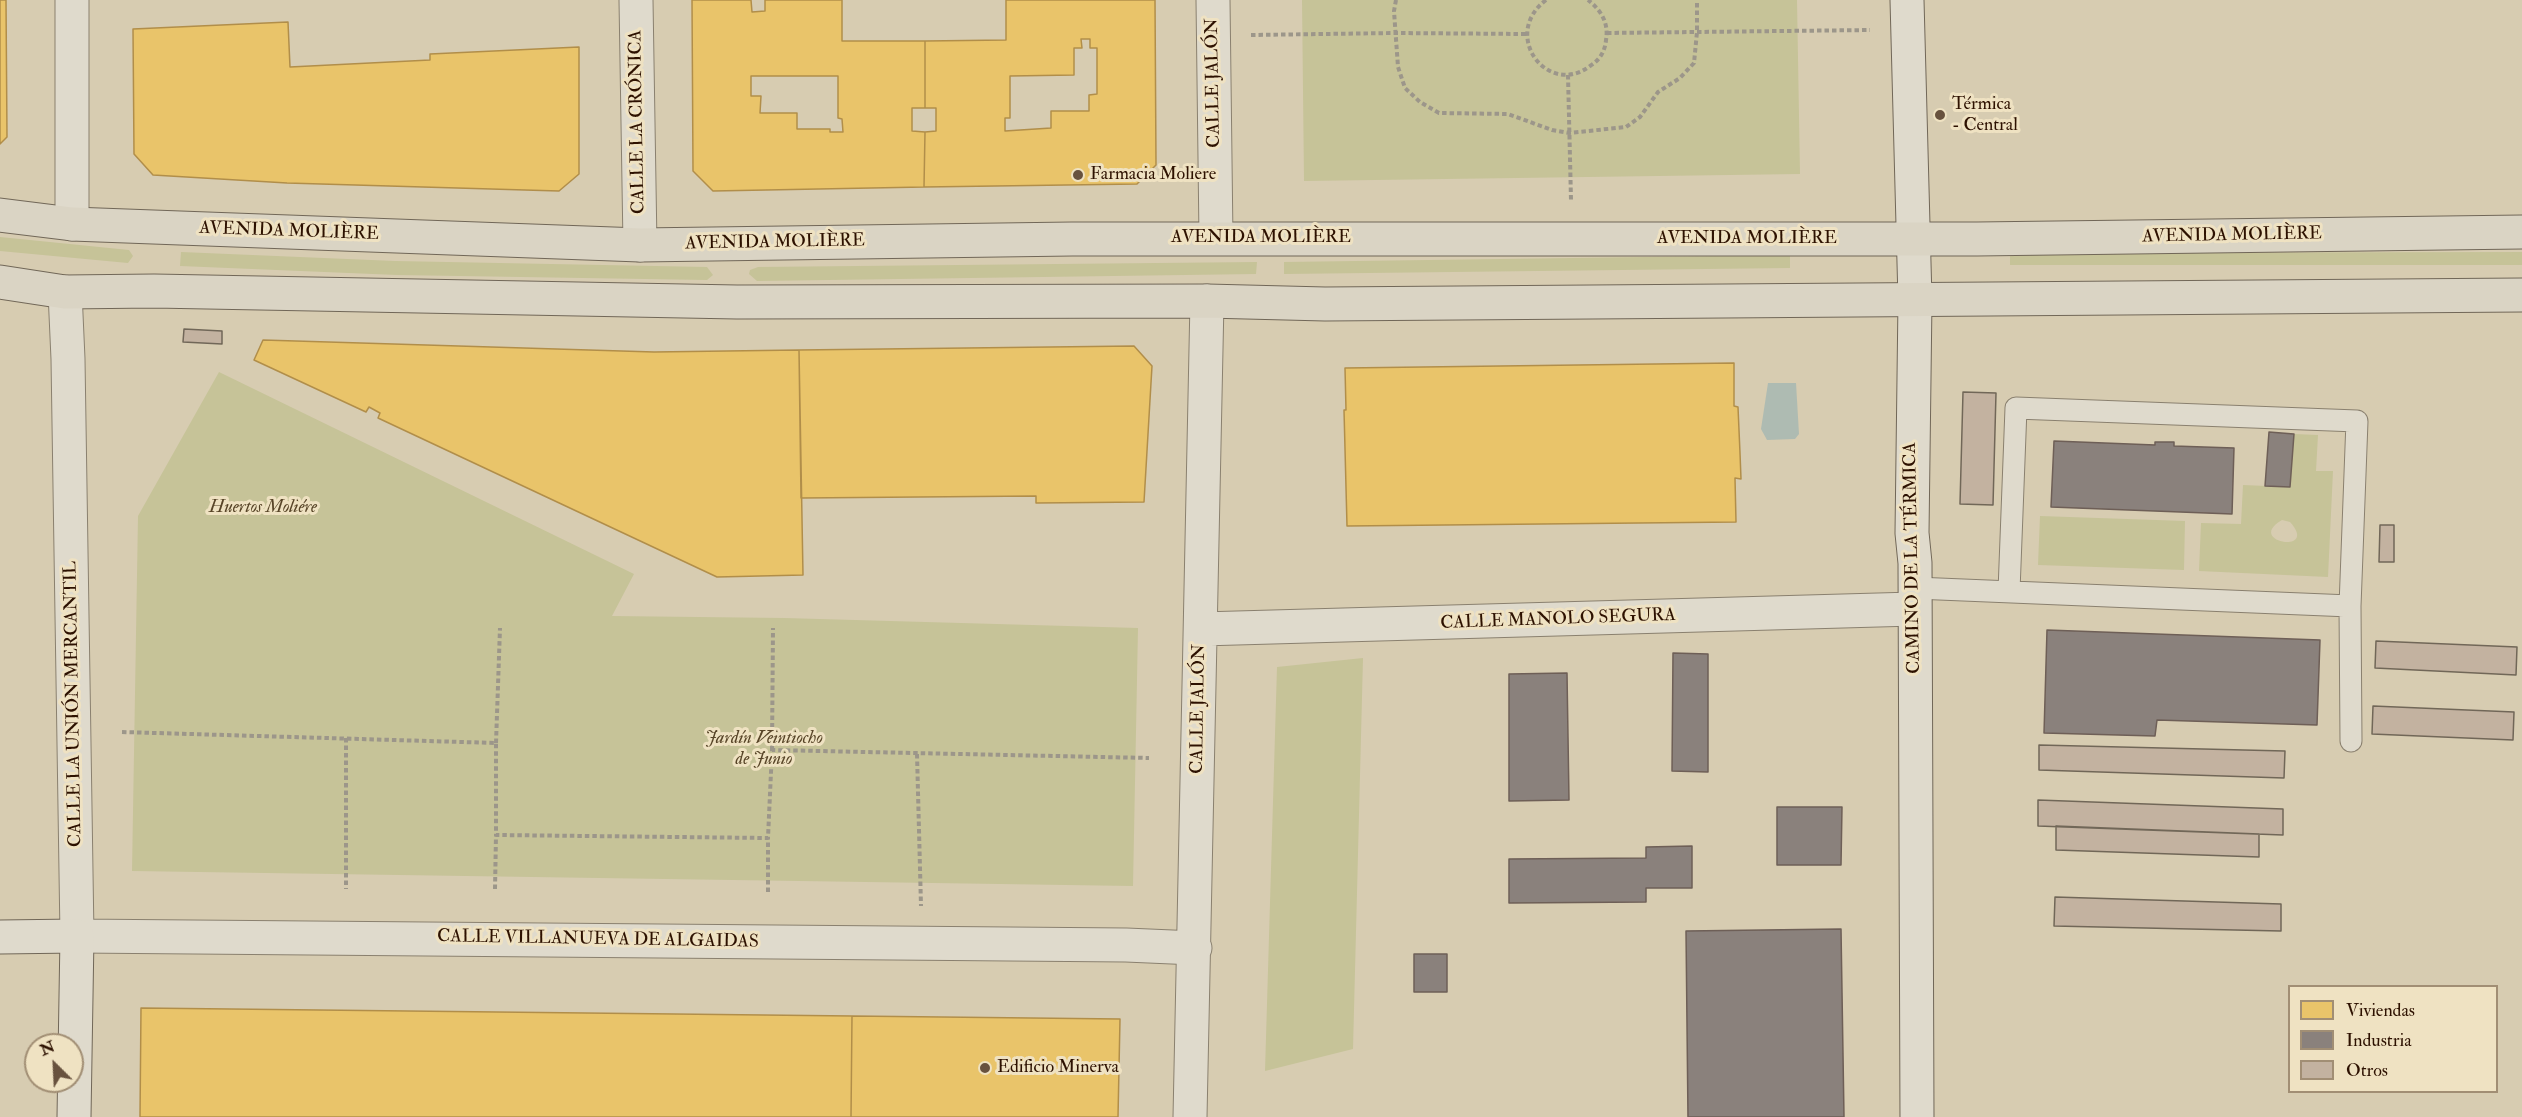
<!DOCTYPE html>
<meta charset="utf-8">
<style>
body{margin:0}
#map{position:relative;width:2522px;height:1117px;overflow:hidden;background:#d7ccb1;font-family:"IM FELL Double Pica",serif}
canvas{display:block}
.legend{position:absolute;left:2288px;top:985px;width:210px;height:108px;box-sizing:border-box;background:#efe2c2;border:2px solid #a18e74;margin:0;padding:8px 10px;list-style:none;font-size:18px;color:#2d1100}
.legend li{display:flex;align-items:center;gap:12px;height:30px}
.legend b{width:30px;border:2px solid #a18e74}
.north{position:absolute;left:24px;top:1033px;width:60px;height:60px;box-sizing:border-box;background:#efe2c2;border:2px solid #a18e74;border-radius:50%;rotate:336deg;font-size:16px;font-weight:700;line-height:24px;text-align:center;color:#2d1100}
.north::after{content:'';display:block;margin:auto;width:21px;height:27px;background:#68523e;clip-path:polygon(50% 0,100% 100%,50% 72%,0 100%)}
</style>
<div id="map">
<canvas width="2522" height="1117"></canvas>
<ul class="legend">
<li><b style="height:16px;background:#e9c46a"></b>Viviendas</li>
<li><b style="height:16px;background:#8a817c"></b>Industria</li>
<li><b style="height:16px;background:#c3b2a0"></b>Otros</li>
</ul>
<div class="north">N</div>
</div>
<script>
const g = document.querySelector('canvas').getContext('2d');
g.lineJoin = 'round';
function fillPath(path, color) { g.fillStyle = color; g.fill(path, 'evenodd'); }
function trace(path, color, width, dash) { g.strokeStyle = color; g.lineWidth = width; g.lineCap = dash ? 'butt' : 'round'; g.setLineDash(dash || []); g.stroke(path); }
function drawText(font, color, halo, rows, align = 'center') {
  g.font = font + ' "IM FELL Double Pica",serif'; g.lineWidth = 6; g.setLineDash([]); g.textBaseline = 'middle'; g.strokeStyle = halo; g.fillStyle = color; for (const [text, x, y, turn = 0] of rows) {
    g.save(); g.translate(x, y); g.rotate((+turn || 0) * Math.PI / 180); g.textAlign = isNaN(turn) ? turn : align; if (halo) g.strokeText(text, 0, 0); g.fillText(text, 0, 0); g.restore();
  }
}
fillPath(new Path2D(`
 M1302,0H1797L1800,174L1304,181Z
 M0,237L129,250L133,256L128,263L0,251Z
 M181,252L395,261L707,267L713,275L707,280L397,275L180,266Z
 M2522,252V265H2010V253Z
 M1790,255V268L1284,274V262Z
 M1257,262L1256,274L757,281L749,274L750,270L758,267Z
 M219,372L634,574L612,616L784,618L1138,628L1133,886L132,871L138,516Z
 M2294,434L2318,435L2316,471H2333L2328,577L2199,571L2201,523L2241,524L2243,485L2290,487ZM2282,520L2290,522C2320,555 2244,542 2282,520Z
 M2040,516L2185,521L2184,570L2038,565Z
 M1363,658L1353,1049L1265,1071L1277,667Z`), '#c6c398');
fillPath(new Path2D(`
 M1768,383H1796L1799,434L1795,439L1767,440L1761,429Z`), '#aebbb2');
const homes = new Path2D(`
 M0,0H6L7,137L0,144Z
 M692,0H751L752,12L765,11V0H842V41H925V108H912V131L925,132L924,187L713,191L693,171ZM751,76H838V118L842,119L843,132H830V129H797V113H760L761,96H751Z
 M1006,0H1155L1156,165L1137,184L924,187L925,132L936,131V108H925V41L1006,40ZM1081,39H1090V48H1097V94L1089,95V111H1051V128L1005,131V118H1010V76L1074,75V48H1082Z
 M288,22L290,67L430,60V54L579,47V174L559,191L287,183L153,175L134,154L133,29Z
 M263,340L654,352L799,350L803,575L717,577L378,418L380,413L369,407L366,412L254,360Z
 M1134,346L1152,366L1144,502L1036,503V496L801,498L799,350Z
 M1734,363V406L1738,407L1740,453L1741,479L1735,478L1736,522L1347,526L1344,410H1346L1345,368Z
 M141,1008L852,1016L851,1117H140Z
 M852,1016L1120,1019L1118,1117H851Z`);
fillPath(homes, '#e9c46a');
trace(homes, '#b18e4a', 1.5);
const industry = new Path2D(`
 M2269,432L2294,434L2290,487L2265,486Z
 M2054,441L2155,445V442H2174V446L2234,448L2232,514L2051,507Z
 M2047,630L2320,640L2317,725L2157,720L2155,736L2044,733Z
 M1673,653L1708,654V772L1672,771Z
 M1567,673L1569,800L1509,801V674Z
 M1777,807H1842L1841,865H1777Z
 M1692,846V888H1646V902L1509,903V859L1646,858V847Z
 M1841,929L1844,1117H1688L1686,931Z
 M1414,954H1447V992H1414Z`);
fillPath(industry, '#8a817c');
trace(industry, '#6e5f57', 1.5);
const building = new Path2D(`
 M184,329L222,331V344L183,342Z
 M1963,392L1996,393L1993,505L1960,504Z
 M2380,525H2394V562H2379Z
 M2376,641L2517,647L2516,675L2375,668Z
 M2373,706L2514,712L2513,740L2372,734Z
 M2039,745L2285,751L2284,778L2039,770Z
 M2038,800L2283,809V835L2038,826Z
 M2056,826L2259,834V857L2056,850Z
 M2055,897L2281,904V931L2054,926Z`);
fillPath(building, '#c3b2a0');
trace(building, '#716758', 1.5);
const lane = new Path2D(`
 M1915,588L2350,606L2357,421L2016,408L2009,591
 M2350,606L2351,741`);
const street = new Path2D(`
 M72,0V224
 M636,0L640,245
 M1213,0L1216,238
 M65,292L68,359L77,936L1126,945L1195,948
 M1201,629L1914,609
 M1190,1117L1207,301`);
const secondary = new Path2D(`
 M1907,0L1915,300L1912,533L1915,563L1917,1117
 M0,937L77,936L74,1117`);
const primary = new Path2D(`
 M0,215L72,224L640,245L1072,239H1977L2522,232
 M0,282L65,292L154,291L737,302L1207,301L1325,304L2522,295`);
trace(lane, '#8a806f', 23);
trace(street, '#8a806f', 35);
trace(secondary, '#716758', 35);
trace(primary, '#716758', 35);
trace(new Path2D(`
 M1396,0L1394,11L1398,67L1405,88L1420,102L1439,113L1508,114L1552,130L1569,133L1626,127L1640,117L1658,92L1680,78L1694,63L1697,32V0
 M1546,0C1500,35 1548,98 1590,66C1600,60 1605,51 1606,40C1609,23 1601,10 1588,0
 M1607,33L1870,30
 M1251,35L1395,33L1526,34
 M1568,75L1571,200
 M122,732L496,743V835L768,838L772,750L1149,758
 M346,738V889
 M496,743L500,628
 M772,750L773,628
 M917,754L921,906
 M495,889L496,835
 M768,892V838`), '#9c968a', 4, [4.5, 3]);
trace(lane, '#dfdacc', 21);
trace(street, '#dfdacc', 33);
trace(secondary, '#dfdacc', 33);
trace(primary, '#dad4c4', 33);
for (const [x, y, r, color] of [
 [1940,115,6,"#68523e"],
 [1078,175,6,"#68523e"],
 [985,1068,6,"#68523e"]
]) { const dot = new Path2D(); dot.arc(x, y, r, 0, 2 * Math.PI); g.fillStyle = color; g.fill(dot); trace(dot, '#efe2c2', 2); }
drawText('18px', '#2d1100', '#efe2c2', [
 ["CALLE JALÓN",1214,83,-91],
 ["CALLE LA CRÓNICA",638,122,-91],
 ["AVENIDA MOLIÈRE",289,232,2],
 ["AVENIDA MOLIÈRE",2232,236,-1],
 ["AVENIDA MOLIÈRE",1261,238],
 ["AVENIDA MOLIÈRE",1747,239],
 ["AVENIDA MOLIÈRE",775,243,-1],
 ["CAMINO DE LA TÉRMICA",1913,558,-91],
 ["CALLE MANOLO SEGURA",1558,620,-2],
 ["CALLE LA UNIÓN MERCANTIL",74,704,-91],
 ["CALLE JALÓN",1199,709,-89],
 ["CALLE VILLANUEVA DE ALGAIDAS",598,940,1]
]);
drawText('18px', '#2d1100', '#efe2c2', [
 ["Térmica",1952,105],
 ["- Central",1952,126],
 ["Farmacia Moliere",1090,175],
 ["Edificio Minerva",997,1068]
], 'left');
drawText('italic 18px', '#574427', '#efe2c2', [
 ["Huertos Moliére",263,508],
 ["Jardín Veintiocho",764,739],
 ["de Junio",764,760]
]);
</script>
